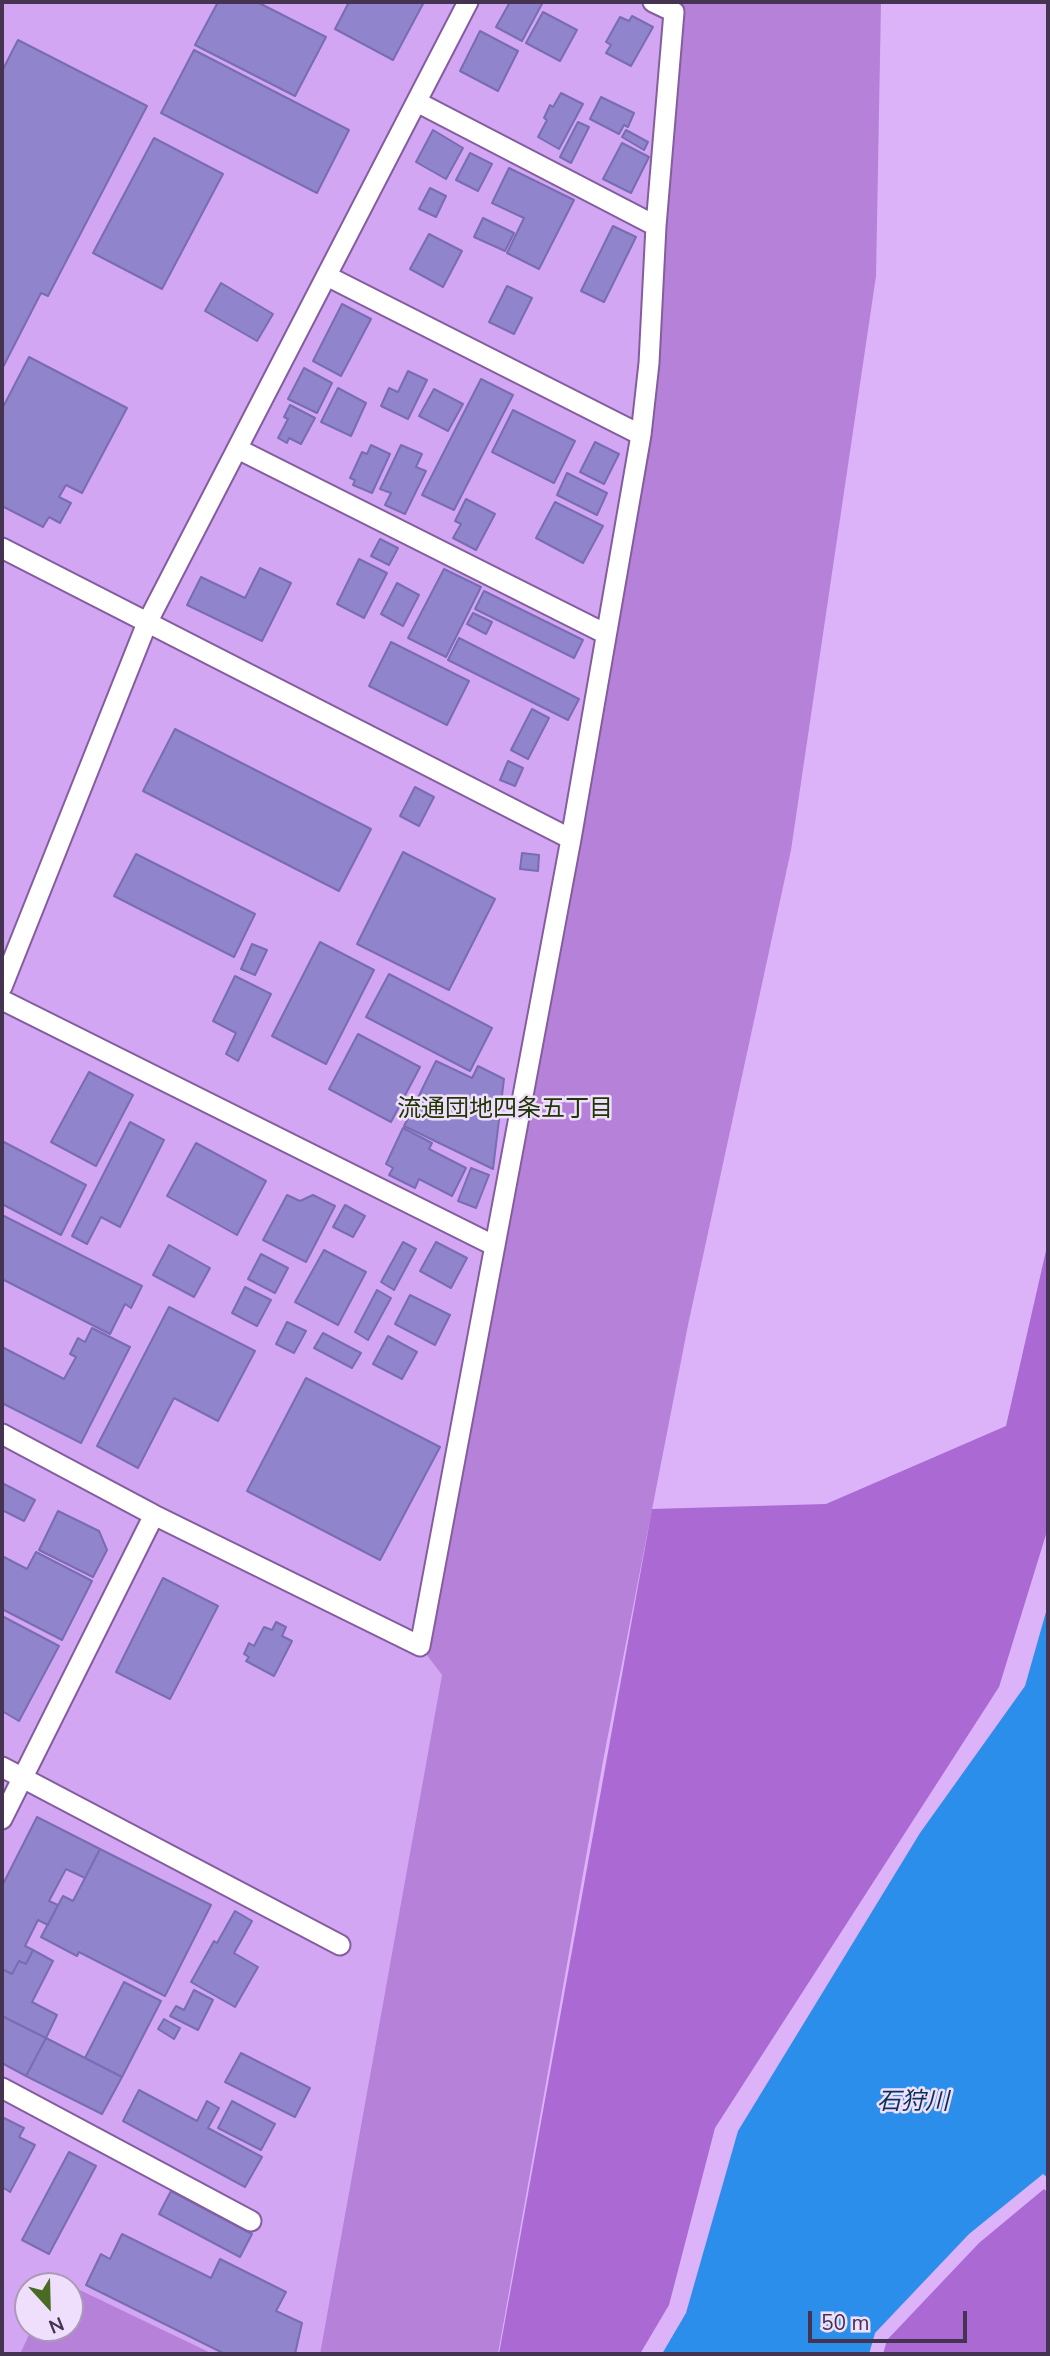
<!DOCTYPE html>
<meta charset="utf-8">
<style>
body{margin:0}
#map{position:relative;width:1050px;height:2356px;overflow:hidden;background:#dcb2f9;font-family:"Nunito Sans",sans-serif}
canvas{display:block}
.frame{position:absolute;inset:0;border:4px solid #453451;pointer-events:none}
.north{position:absolute;left:14px;top:2272px;width:70px;height:70px;box-sizing:border-box;background:#efdffc;border:2px solid #ab9bb8;border-radius:50%;rotate:158deg;font-size:19px;font-weight:700;line-height:28px;text-align:center;color:#453451}
.north::after{content:'';display:block;margin:auto;width:24px;height:32px;background:#496b23;clip-path:polygon(50% 0,100% 100%,50% 72%,0 100%)}
.scale{position:absolute;left:808px;top:2311px;width:159px;height:32px;box-sizing:border-box;border:4px solid #453451;border-top:0;padding-left:9px;font-size:21px;line-height:24px;white-space:nowrap;color:#453451;-webkit-text-stroke:5px #efdffc;paint-order:stroke}
</style>
<div id="map">
<canvas width="1050" height="2356"></canvas>
<div class="frame"></div>
<div class="north">N</div>
<div class="scale">50 m</div>
</div>
<script>
const g = document.querySelector('canvas').getContext('2d');
g.lineJoin = 'round';
function fillPath(path, color) { g.fillStyle = color; g.fill(path, 'evenodd'); }
function trace(path, color, width, dash) { g.strokeStyle = color; g.lineWidth = width; g.lineCap = dash ? 'butt' : 'round'; g.setLineDash(dash || []); g.stroke(path); }
function drawText(font, color, halo, rows, align = 'center') {
  g.font = font + ' "Nunito Sans","Noto Sans JP",sans-serif'; g.lineWidth = 5; g.setLineDash([]); g.textBaseline = 'middle'; g.strokeStyle = halo; g.fillStyle = color; for (const [text, x, y, turn = 0] of rows) {
    g.save(); g.translate(x, y); g.rotate((+turn || 0) * Math.PI / 180); g.textAlign = isNaN(turn) ? turn : align; if (halo) g.strokeText(text, 0, 0); g.fillText(text, 0, 0); g.restore();
  }
}
fillPath(new Path2D(`
 M2,2H653L674,12L649,363L420,1646L442,1675L320,2354H213L57,2279L53,2286H28V2328H32L20,2354H2Z`), '#d3a6f3');
fillPath(new Path2D(`
 M653,2H881L876,276L791,850L688,1325L603,1761L498,2354H320L442,1675L420,1646L641,434L674,13Z
 M57,2279L213,2354H20L32,2328H70V2286H53Z`), '#b681d8');
fillPath(new Path2D(`
 M1048,1242V1528L999,1687L715,2128L669,2305L640,2354H499L652,1509L826,1504L1006,1426Z
 M1044,2189L1048,2193V2354H883L887,2340L979,2243Z`), '#aa69d3');
fillPath(new Path2D(`
 M1048,1605V2178L1043,2174L969,2234L875,2333L869,2354H662L686,2313L738,2131L920,1833L1025,1686Z`), '#2a8eea');
const building = new Path2D(`
 M218,2H257L326,37L295,96L195,45Z
 M349,2H424L393,60L335,29Z
 M510,2H543L522,41L496,27Z
 M543,12L577,30L560,61L526,43Z
 M632,16L653,27L631,66L606,53L611,45L606,42L620,17L629,21Z
 M480,31L518,51L498,91L460,71Z
 M18,40L147,106L48,296L41,293L2,369V71Z
 M194,50L349,130L317,193L161,113Z
 M561,93L583,104L559,149L538,137L547,120L544,118L550,105L553,107Z
 M601,97L634,113L628,127L624,125L619,134L590,119Z
 M578,122L589,127L571,163L560,157Z
 M433,130L463,148L446,179L416,162Z
 M626,130L648,142L644,150L622,137Z
 M154,138L223,174L162,289L93,253Z
 M622,143L649,157L631,193L603,179Z
 M470,153L492,164L478,191L456,180Z
 M509,168L574,200L539,269L507,253L524,218L492,203Z
 M430,188L446,196L436,217L419,209Z
 M483,218L514,233L505,251L474,237Z
 M613,226L636,237L604,302L581,291Z
 M429,234L462,251L443,287L410,269Z
 M221,283L273,314L257,341L205,311Z
 M507,286L532,298L514,334L489,322Z
 M342,304L371,319L341,376L313,361Z
 M29,357L127,408L82,493L66,485L59,497L71,503L60,523L49,517L43,527L2,506V409Z
 M304,368L332,383L317,413L288,399Z
 M408,371L427,380L408,419L381,406L389,388L398,392Z
 M481,379L513,395L454,510L422,495Z
 M338,388L366,403L351,436L321,422Z
 M434,389L463,404L448,431L419,416Z
 M290,405L315,418L301,444L289,438L287,443L278,438L288,419L284,417Z
 M513,410L575,441L554,483L492,452Z
 M595,442L619,454L604,484L580,472Z
 M371,445L390,454L372,493L353,485L355,480L350,478L362,452L367,454Z
 M401,445L422,454L416,467L426,471L405,514L385,505L391,493L380,489Z
 M567,473L607,493L597,515L557,495Z
 M466,499L495,514L476,550L453,538L461,524L455,521Z
 M555,502L603,526L583,563L536,538Z
 M380,539L398,548L389,565L371,556Z
 M359,559L387,573L364,618L337,604Z
 M260,568L291,583L262,641L187,605L201,577L245,598Z
 M444,569L481,587L446,657L408,638Z
 M397,583L419,595L403,626L381,614Z
 M484,591L583,640L574,658L475,609Z
 M473,613L492,622L486,634L467,624Z
 M459,638L579,699L568,720L448,660Z
 M391,642L469,681L447,725L369,686Z
 M532,709L549,718L528,759L511,750Z
 M175,729L371,829L339,891L143,791Z
 M508,761L523,768L515,786L500,780Z
 M415,787L434,797L419,826L400,816Z
 M403,852L495,899L449,990L357,944Z
 M522,853L539,855L538,871L520,869Z
 M136,854L255,914L234,957L114,896Z
 M320,942L374,970L326,1064L272,1036Z
 M252,944L267,950L255,975L241,969Z
 M389,974L492,1028L470,1071L366,1017Z
 M235,976L271,994L238,1061L226,1054L236,1033L213,1021Z
 M358,1034L420,1067L391,1122L329,1089Z
 M436,1061L472,1078L478,1066L504,1079L493,1169L404,1126Z
 M89,1072L133,1095L96,1166L51,1142Z
 M130,1122L164,1140L120,1227L101,1217L87,1244L72,1236Z
 M403,1128L432,1143L429,1149L466,1168L452,1196L419,1179L415,1188L389,1175L393,1168L386,1164Z
 M2,1141L86,1185L61,1235L2,1204Z
 M196,1143L266,1181L237,1235L167,1196Z
 M471,1168L489,1175L476,1208L458,1201Z
 M287,1195L300,1201L313,1195L335,1206L306,1262L263,1240Z
 M345,1205L365,1216L353,1237L333,1227Z
 M2,1215L142,1286L131,1308L125,1304L110,1334L2,1279Z
 M403,1242L416,1249L394,1290L381,1282Z
 M436,1242L467,1258L451,1288L420,1271Z
 M169,1245L210,1268L194,1297L153,1275Z
 M324,1250L366,1272L338,1325L295,1302Z
 M261,1254L288,1268L275,1293L248,1279Z
 M245,1287L271,1300L257,1326L232,1313Z
 M377,1290L391,1298L368,1340L355,1332Z
 M410,1295L450,1315L435,1345L395,1324Z
 M169,1307L255,1351L218,1421L174,1398L138,1468L97,1446Z
 M287,1322L306,1331L294,1353L276,1344Z
 M92,1328L130,1347L81,1443L2,1403V1347L64,1379L76,1357L70,1354L78,1338L85,1342Z
 M323,1333L361,1353L352,1368L314,1348Z
 M388,1336L417,1352L402,1379L373,1364Z
 M306,1378L440,1447L380,1560L247,1491Z
 M2,1483L35,1500L24,1521L2,1510Z
 M58,1511L99,1531L107,1550L93,1577L39,1550Z
 M36,1552L92,1581L62,1640L2,1609V1556L27,1569Z
 M163,1578L218,1606L170,1699L116,1672Z
 M2,1616L59,1646L19,1721L2,1711Z
 M276,1622L286,1627L282,1636L292,1641L274,1676L246,1661L249,1657L244,1654L249,1643L254,1646L264,1627L272,1630Z
 M37,1817L100,1849L85,1878L66,1869L49,1901L58,1905L48,1925L38,1920L25,1946L33,1950L26,1964L19,1961L12,1974L2,1969V1886Z
 M100,1849L211,1905L165,1996L79,1952L77,1956L41,1937L63,1896L73,1901Z
 M235,1911L252,1921L234,1953L258,1967L235,2007L191,1982L214,1941L217,1943Z
 M33,1950L53,1961L32,2002L57,2015L46,2038L2,2016V1969L12,1974L19,1961L26,1964Z
 M124,1982L161,2001L122,2077L85,2058Z
 M194,1990L213,2000L198,2030L170,2016L176,2006L184,2010Z
 M2,2016L46,2038L26,2076L2,2063Z
 M164,2019L180,2028L174,2039L158,2029Z
 M46,2038L122,2077L102,2114L26,2076Z
 M241,2053L310,2088L295,2117L225,2082Z
 M139,2090L197,2121L207,2101L219,2108L208,2128L262,2157L245,2187L123,2121Z
 M232,2101L275,2124L261,2150L218,2128Z
 M2,2117L24,2128L19,2137L35,2145L10,2192L2,2187Z
 M69,2152L96,2166L49,2254L22,2240Z
 M171,2191L252,2234L240,2257L159,2214Z
 M122,2234L211,2278L220,2259L286,2292L276,2311L302,2323L295,2354H225L86,2285L101,2254L110,2259Z`);
fillPath(building, '#9084cc');
trace(building, '#786cb2', 2);
const street = new Path2D(`
 M417,102L656,226
 M327,276L641,435
 M238,449L606,634
 M2,548L571,839
 M2,987L147,623L468,2
 M2,1000L495,1246
 M2,1434L154,1515L420,1646L571,839L641,435L649,363L656,226L674,12L653,2
 M2,1767L340,1945
 M2,1819L154,1515
 M2,2088L251,2221`);
trace(street, '#845d9e', 23);
trace(street, '#fff', 19);
drawText('24px', '#203703', '#efdffc', [
 ["流通団地四条五丁目",505,1110]
]);
drawText('italic 24px', '#0a3156', '#efdffc', [
 ["石狩川",913,2103]
]);
</script>
